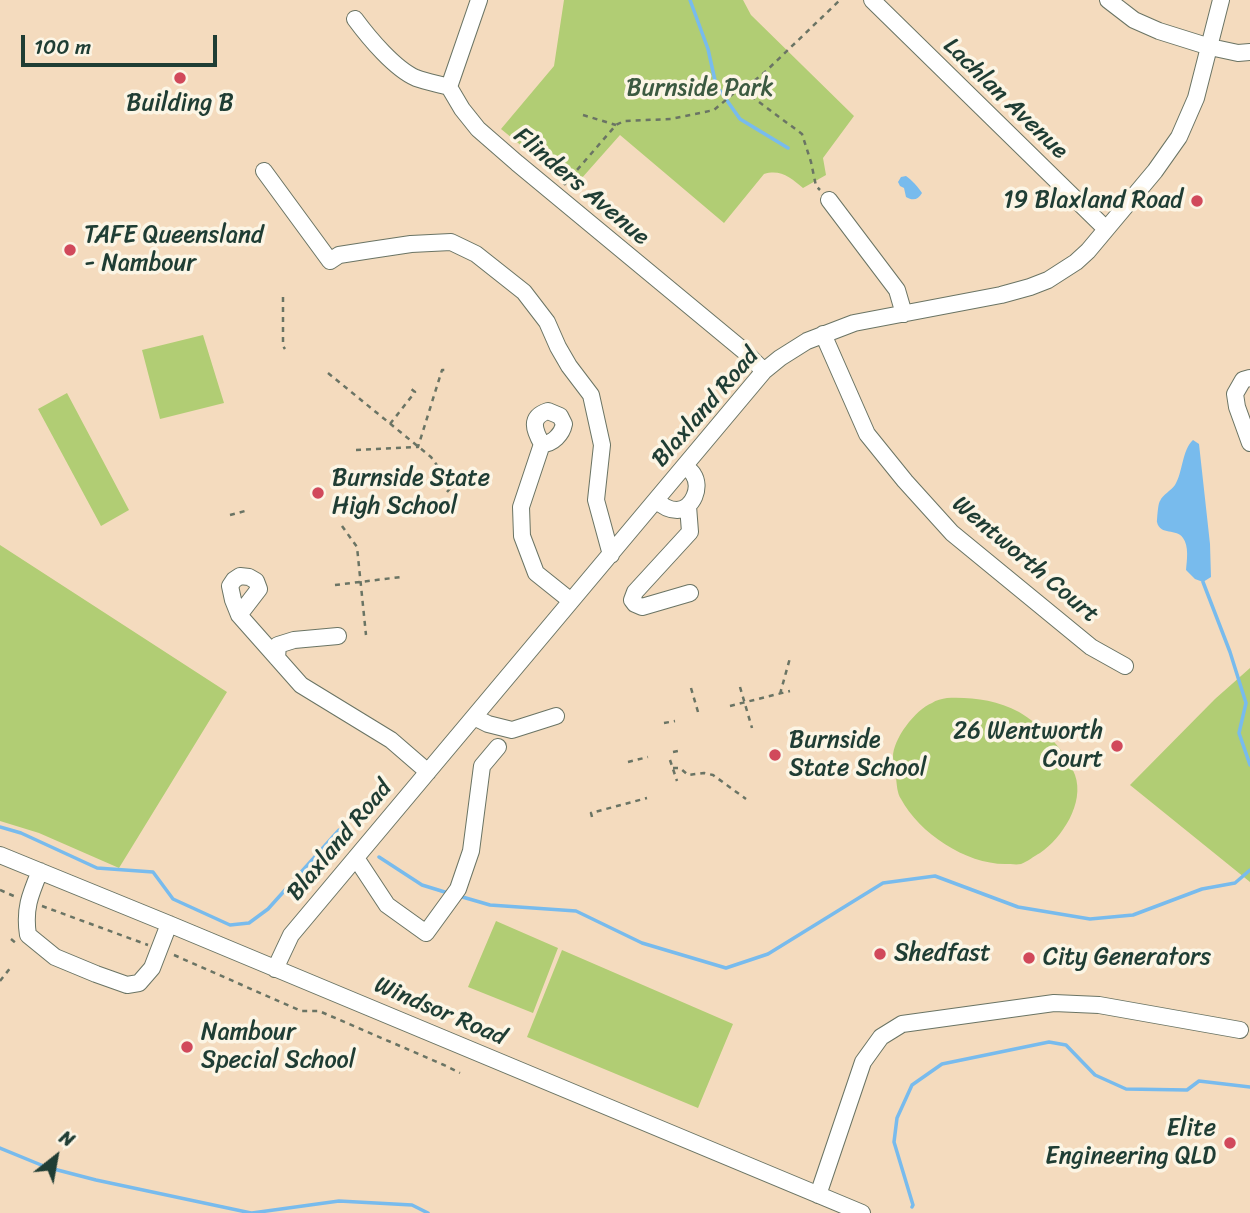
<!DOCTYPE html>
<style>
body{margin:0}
#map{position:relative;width:1250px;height:1213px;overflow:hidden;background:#f4dbbe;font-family:Sriracha,sans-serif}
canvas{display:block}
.north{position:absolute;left:21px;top:1122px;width:70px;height:70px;-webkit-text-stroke:5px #fcf5e5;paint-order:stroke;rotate:31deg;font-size:19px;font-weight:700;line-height:28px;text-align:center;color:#1f3d34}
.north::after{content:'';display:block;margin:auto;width:24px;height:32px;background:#1f3d34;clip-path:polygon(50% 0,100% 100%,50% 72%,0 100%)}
.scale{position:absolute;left:21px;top:35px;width:196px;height:32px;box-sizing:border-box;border:4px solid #1f3d34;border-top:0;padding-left:9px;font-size:21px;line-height:24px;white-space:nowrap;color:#1f3d34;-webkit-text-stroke:5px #fcf5e5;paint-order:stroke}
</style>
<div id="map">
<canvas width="1250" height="1213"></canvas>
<div class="north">N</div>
<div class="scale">100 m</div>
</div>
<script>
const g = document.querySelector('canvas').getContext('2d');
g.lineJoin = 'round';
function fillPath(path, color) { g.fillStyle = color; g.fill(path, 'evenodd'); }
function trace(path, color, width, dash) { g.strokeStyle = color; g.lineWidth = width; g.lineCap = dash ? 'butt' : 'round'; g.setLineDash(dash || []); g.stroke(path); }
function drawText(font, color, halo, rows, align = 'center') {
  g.font = font + ' Sriracha,sans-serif'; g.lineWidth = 7; g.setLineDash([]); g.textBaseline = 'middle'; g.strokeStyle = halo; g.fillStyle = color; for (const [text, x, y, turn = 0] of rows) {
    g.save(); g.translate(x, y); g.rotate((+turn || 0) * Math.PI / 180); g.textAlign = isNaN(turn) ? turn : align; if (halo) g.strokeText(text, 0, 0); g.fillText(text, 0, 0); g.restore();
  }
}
fillPath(new Path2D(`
 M564,0H743L751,15L854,116L823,158L826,175L803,188C791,178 781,169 764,174L724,223L620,135L573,188L501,129L554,66Z
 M203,335L224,403L160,419L142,350Z
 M67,393L129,510L101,526L38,409Z
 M0,545L227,692L119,868L39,833L0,821Z
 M1250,668V882L1130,785L1215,699Z
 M947,698C972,697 996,700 1019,712C1040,724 1067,752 1075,775C1085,803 1062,838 1040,853C1034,856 1027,862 1021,864C1017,865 1010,864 1005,864C966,864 919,833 901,799C897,793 897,785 896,778C895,772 893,764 893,757C893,739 915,710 932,703C936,700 942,699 947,698Z
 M496,921L558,948L533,1013L468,987Z
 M562,950L733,1024L698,1108L527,1037Z`), '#b1cd74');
fillPath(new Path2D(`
 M906,176C911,179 919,188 922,193C918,200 913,201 906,197L904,188L900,186L898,182L901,177Z
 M1193,440L1199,444L1210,544L1211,577L1203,582L1195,579L1186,570C1187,560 1189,546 1183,538C1177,528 1160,536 1157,522C1157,520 1158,503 1160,501C1163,494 1171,491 1175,485C1183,472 1182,450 1193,440Z`), '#78bbed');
trace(new Path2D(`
 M690,0L708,49L716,85L740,119L788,148
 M1203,582L1230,652L1246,703L1239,733L1250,765
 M0,827L21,833L97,868L153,872L173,899L230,925L249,923L268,909L339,830L348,835
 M379,857L422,885L448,893
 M459,896L490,905L576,911L642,943L726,968L768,954L883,883L935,876L1018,907L1090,919L1133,915L1202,889L1235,883L1250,870
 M0,1148L46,1167L96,1180L251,1213
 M912,1207L913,1205L894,1142L897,1118L912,1085L942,1064L1049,1042L1066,1045L1095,1075L1126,1089L1187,1090L1199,1081L1250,1087
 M252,1213L339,1201L412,1205L428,1213`), '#78bbed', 3.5);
const minor = new Path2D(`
 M479,0L449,87L462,109L478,129L517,163L744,351L764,371
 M872,0L1106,229
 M1108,0L1134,20L1159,31L1210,47L1238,53L1250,52
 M355,19C369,38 395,69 416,78C427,82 439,84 449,87
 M264,171L330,261L339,255L371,250L411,244L451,242L476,254L524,292L547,322L558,347L569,366L591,395L602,445L596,500L611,555
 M829,200L897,290L904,314
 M823,334L867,434L905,481L952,533L1091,647L1125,666
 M1250,378L1243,380L1235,394L1237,407L1250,443
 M542,444C553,444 562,434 564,424L560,416L548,411C529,417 534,430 542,444L521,507L522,536L536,573L571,601
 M656,500C661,505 669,510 677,510C693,509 702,487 693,474C692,472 687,468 685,466
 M688,506L690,532L635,592L632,600L635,604L642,607L690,593
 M239,615L259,589L256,581L249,577L240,576L234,580L230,586L233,600L239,615L301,685L391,740L428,772
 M277,658L278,645L294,640L338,636
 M474,717L488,724L512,730L556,716
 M0,855L169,924L862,1213
 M356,858L387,905L426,933L458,889L471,851L482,766L498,747
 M40,871C30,895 24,909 28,935L55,957L96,974L127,985L139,983L152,968L169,924
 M275,969L291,935L764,371L780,358L807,341L854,323L1001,295L1030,287L1048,280L1076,262L1088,251L1155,171L1179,137L1196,98L1221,0
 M818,1195L863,1062L881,1037L902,1024L1054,1003L1099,1005L1240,1030`);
trace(minor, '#6a7464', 18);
trace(new Path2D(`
 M743,90L802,134L811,162L816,186L820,190
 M583,115L616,125
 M564,185L616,125L624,121L671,119L714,110L734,93L743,90L765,72L840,0
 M283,297V346L285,349
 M328,373L431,457L452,486
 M390,424L415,392L410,388
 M356,450L418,447L442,370H445
 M447,492L466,470
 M230,515L245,511
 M342,526L357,547L366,635
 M335,585L401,577
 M740,687L752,728
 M691,688L698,712
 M780,694L790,658
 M730,706L790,691
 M664,723L675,721
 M673,752L682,750
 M670,760L677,781
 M628,762L648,757
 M673,768H680L688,775L704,773L713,775L746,799
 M592,817L591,813L647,798
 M0,890L16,897
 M42,906L148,945
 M11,939L17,944
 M174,955L301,1011H319L444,1065L460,1073
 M0,981L11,967`), '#6a7464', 2.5, [5, 5]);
trace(minor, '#fff', 16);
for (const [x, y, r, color] of [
 [180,78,7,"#d1495b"],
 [1197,201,7,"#d1495b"],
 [70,250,7,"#d1495b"],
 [318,493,7,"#d1495b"],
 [1117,746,7,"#d1495b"],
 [775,755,7,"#d1495b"],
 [880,954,7,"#d1495b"],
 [1029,958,7,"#d1495b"],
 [187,1047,7,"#d1495b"],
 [1230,1143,7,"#d1495b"]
]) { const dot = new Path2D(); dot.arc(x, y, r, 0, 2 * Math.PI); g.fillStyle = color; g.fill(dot); trace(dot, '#fcf5e5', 2.5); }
drawText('24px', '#3c5a41', '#fcf5e5', [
 ["Burnside Park",700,89]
]);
drawText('24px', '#1f3d34', '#fcf5e5', [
 ["Lachlan Avenue",1005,99,44],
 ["Flinders Avenue",581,187,40],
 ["Blaxland Road",706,408,-49],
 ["Wentworth Court",1025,560,40],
 ["Blaxland Road",340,841,-50],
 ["Windsor Road",440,1012,23]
]);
drawText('24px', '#1f3d34', '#fcf5e5', [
 ["Building B",180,104,"center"],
 ["19 Blaxland Road",1183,201,"right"],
 ["TAFE Queensland",84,236],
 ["- Nambour",84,264],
 ["Burnside State",332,479],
 ["High School",332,507],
 ["26 Wentworth",1103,732,"right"],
 ["Court",1103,760,"right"],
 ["Burnside",789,741],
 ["State School",789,769],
 ["Shedfast",894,954],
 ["City Generators",1043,958],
 ["Nambour",201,1033],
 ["Special School",201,1061],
 ["Elite",1216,1129,"right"],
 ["Engineering QLD",1216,1157,"right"]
], 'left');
</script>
